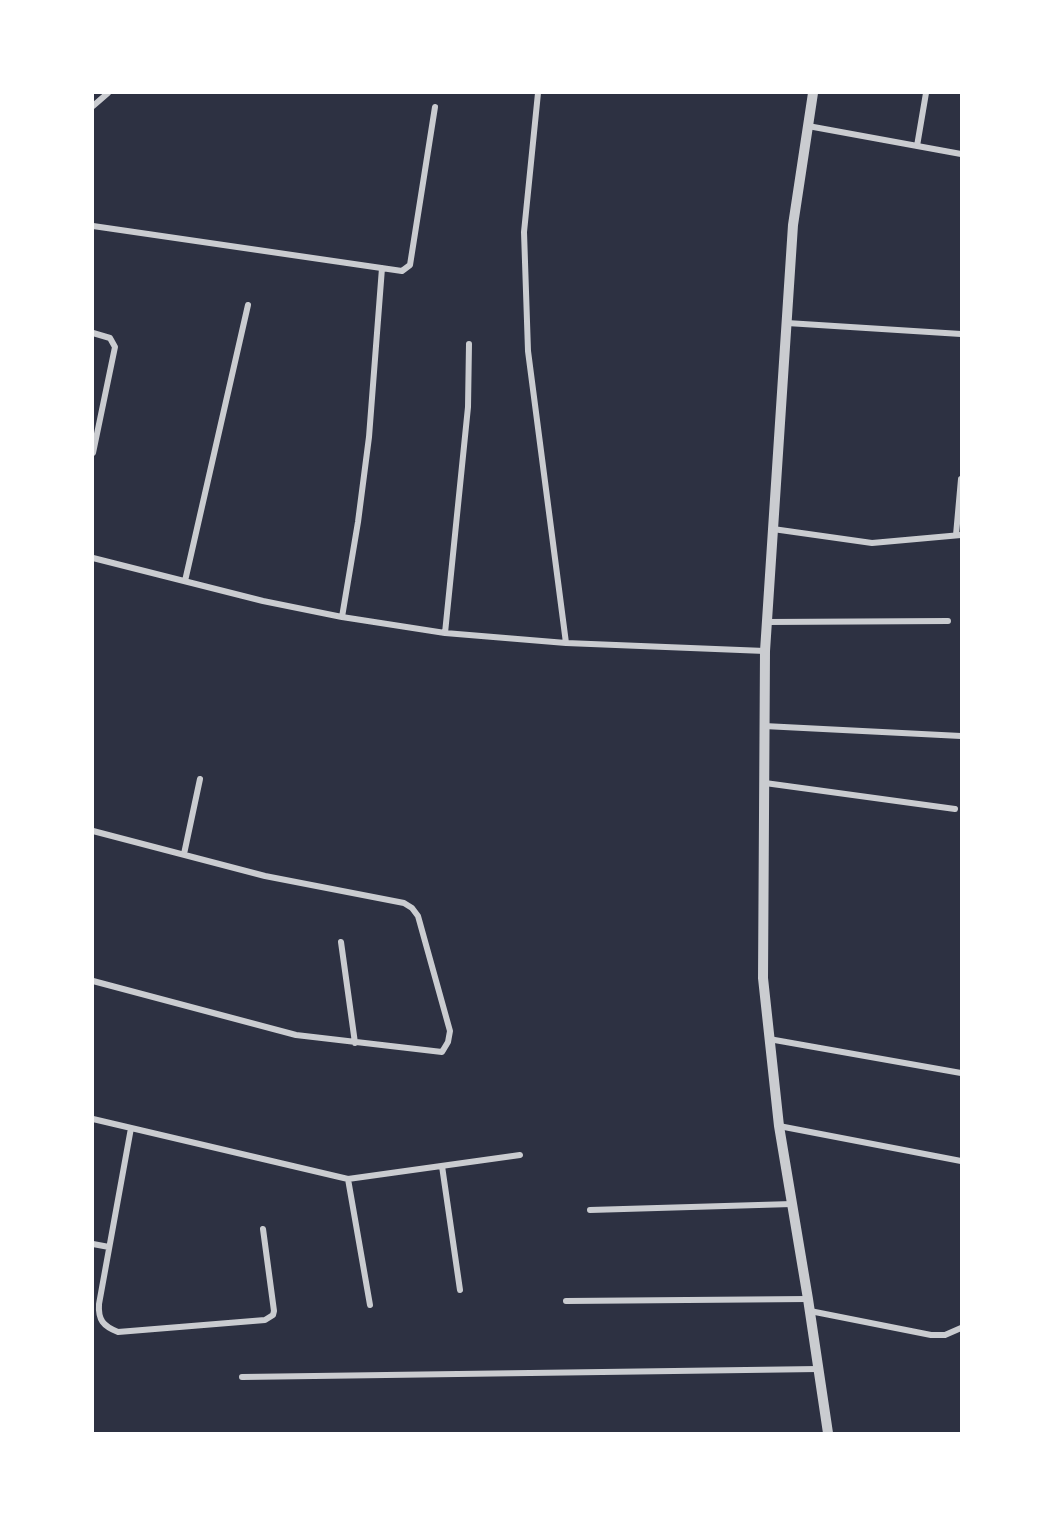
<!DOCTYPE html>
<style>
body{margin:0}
#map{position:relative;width:1054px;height:1526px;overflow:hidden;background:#2d3142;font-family:"DejaVu Sans",sans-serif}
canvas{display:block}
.frame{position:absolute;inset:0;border:94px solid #fff;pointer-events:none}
</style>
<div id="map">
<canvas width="1054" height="1526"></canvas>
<div class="frame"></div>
</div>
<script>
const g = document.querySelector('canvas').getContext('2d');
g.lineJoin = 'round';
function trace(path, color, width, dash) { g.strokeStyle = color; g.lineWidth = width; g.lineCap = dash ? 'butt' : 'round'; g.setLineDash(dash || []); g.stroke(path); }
trace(new Path2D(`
 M538,93L524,232L528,351L566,643
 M93,106L108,93
 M808,126L961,154
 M917,146L926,93
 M93,226L402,271L410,265L435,107
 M787,323L961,334
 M93,333L110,338L115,347L93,453
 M773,529L872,543L961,535
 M956,535L961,479
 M93,558L263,601L342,617L445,633L566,643L765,651
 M185,581L248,305
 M342,617L358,522L369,437L382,268
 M767,622L948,621
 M445,633L468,407L469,344
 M764,726L961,736
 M765,783L955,809
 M93,831L265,876L404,903L412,908L418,916L450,1031L448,1042L442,1052L296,1035L93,981
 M184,854L200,779
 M341,942L355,1043
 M769,1039L961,1073
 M93,1119L348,1179L520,1155
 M779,1126L961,1161
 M131,1128L99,1304C98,1320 103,1326 118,1332L265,1320L273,1315L274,1311L263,1229
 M442,1166L460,1290
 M348,1179L370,1305
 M590,1210L792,1204
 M93,1244L109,1247
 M566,1301L808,1299
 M810,1311L931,1335H945L961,1328
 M242,1377L818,1369`), '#caccd0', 6);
trace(new Path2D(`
 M813,93L793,225L765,651L763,978L779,1126L808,1299L828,1433`), '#caccd0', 10);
</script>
